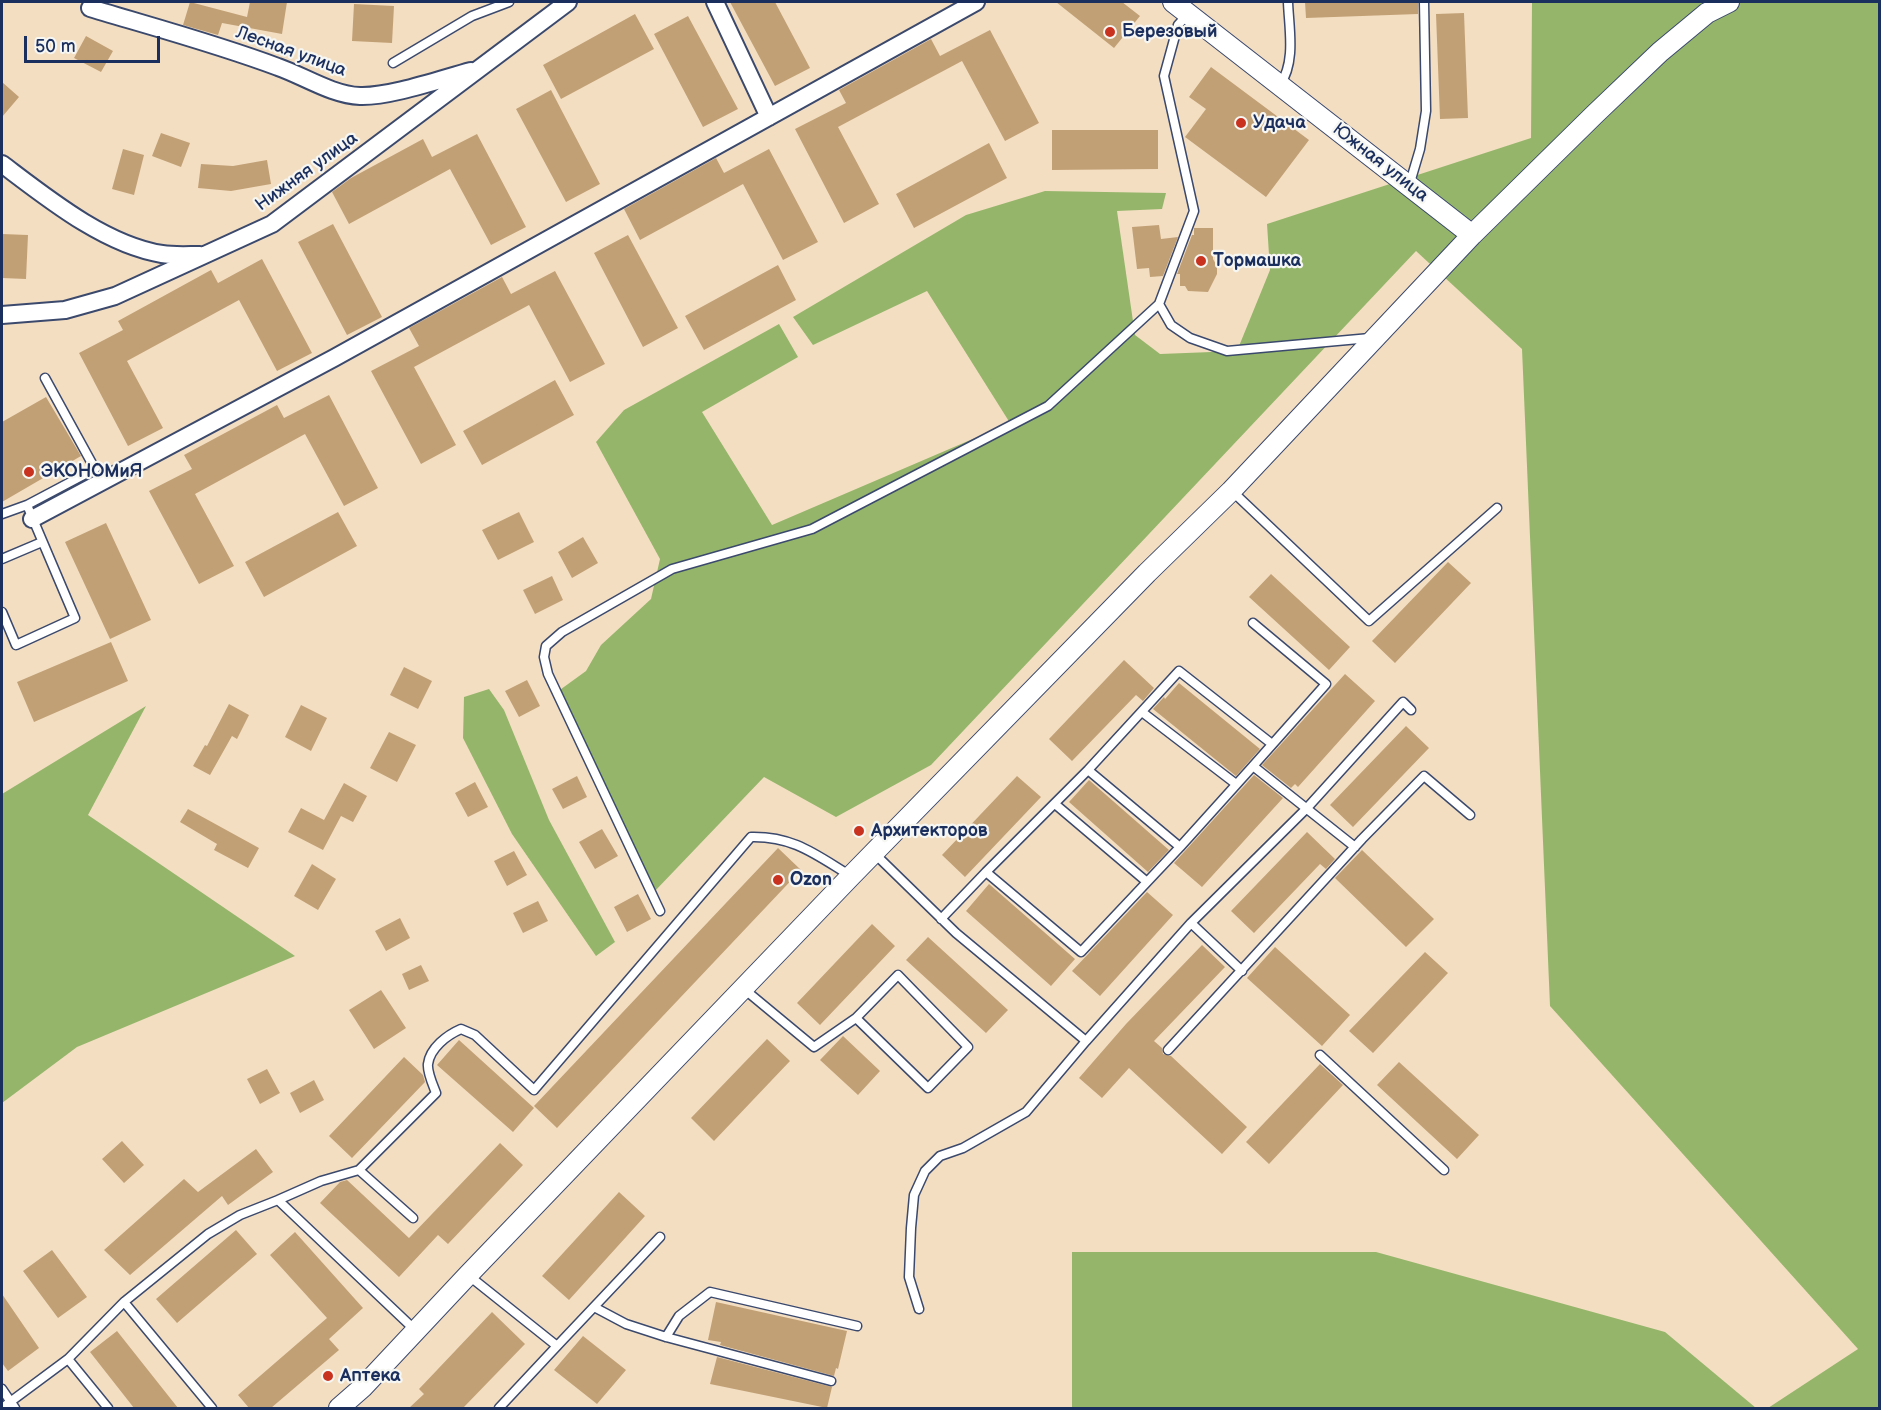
<!DOCTYPE html>
<meta charset="utf-8">
<style>
body{margin:0}
#map{position:relative;width:1881px;height:1410px;overflow:hidden;background:#f3dec2;font-family:"Balsamiq Sans",sans-serif}
canvas{display:block}
.frame{position:absolute;inset:0;border:3px solid #1b2f5e;pointer-events:none}
.scale{position:absolute;left:24px;top:36px;width:136px;height:27px;box-sizing:border-box;border:3px solid #1b2f5e;border-top:0;padding-left:8px;font-size:18px;line-height:21px;white-space:nowrap;color:#1b2f5e;-webkit-text-stroke:4px #f6f6f2;paint-order:stroke}
</style>
<div id="map">
<canvas width="1881" height="1410"></canvas>
<div class="frame"></div>
<div class="scale">50 m</div>
</div>
<script>
const g = document.querySelector('canvas').getContext('2d');
g.lineJoin = 'round';
function fillPath(path, color) { g.fillStyle = color; g.fill(path, 'evenodd'); }
function trace(path, color, width, dash) { g.strokeStyle = color; g.lineWidth = width; g.lineCap = dash ? 'butt' : 'round'; g.setLineDash(dash || []); g.stroke(path); }
function drawText(font, color, halo, rows, align = 'center') {
  g.font = font + ' "Balsamiq Sans",sans-serif'; g.lineWidth = 4.5; g.setLineDash([]); g.textBaseline = 'middle'; g.strokeStyle = halo; g.fillStyle = color; for (const [text, x, y, turn = 0] of rows) {
    g.save(); g.translate(x, y); g.rotate((+turn || 0) * Math.PI / 180); g.textAlign = isNaN(turn) ? turn : align; if (halo) g.strokeText(text, 0, 0); g.fillText(text, 0, 0); g.restore();
  }
}
fillPath(new Path2D(`
 M1532,2H1879V1408H1768L1858,1349L1550,1006L1522,349L1416,251L931,765L836,817L764,777L654,892L557,692L586,671L601,645L651,599L660,559L596,442L624,410L779,324L798,357L702,412L772,525L1010,423L927,291L813,345L793,317L966,215L1045,191L1166,193L1162,209L1117,211L1135,335L1160,354L1237,351L1270,270L1267,224L1531,138Z
 M489,689L504,710L549,820L615,942L596,956L512,834L463,738L464,697Z
 M146,706L88,815L295,956L77,1047L2,1103V794Z
 M1072,1252H1376L1665,1332L1756,1408H1072Z`), '#95b66a');
fillPath(new Path2D(`
 M190,2L247,17L250,2H287L282,34L222,23L218,35L183,25Z
 M730,2H775L810,68L775,86Z
 M1056,2H1122L1140,16L1114,48Z
 M1305,2H1418V14L1306,18Z
 M354,4L394,6L392,43L352,41Z
 M1464,13L1468,118L1440,119L1436,14Z
 M635,14L654,49L561,99L543,65Z
 M688,16L738,109L703,127L654,34Z
 M990,30L1039,123L1005,141L962,61L838,127L879,204L844,223L795,129L846,103L839,90L931,39L940,56Z
 M86,36L113,51L101,72L74,58Z
 M1211,67L1309,140L1266,197L1185,137L1206,109L1189,97Z
 M2,82L19,97L2,117Z
 M551,90L600,184L566,202L516,109Z
 M1052,130H1158V169L1052,170Z
 M161,133L190,143L181,167L152,156Z
 M477,134L526,227L491,245L450,169L349,224L332,192L351,178L423,139L432,157Z
 M989,143L1007,178L914,228L896,194Z
 M123,149L144,155L134,195L112,189Z
 M769,149L818,242L783,260L743,184L640,240L624,209L716,158L724,173Z
 M267,160L271,184L231,191L198,188L201,164L233,166Z
 M333,224L382,317L347,335L298,242Z
 M1159,225L1161,239L1178,237L1163,276L1150,277L1149,268L1137,269L1132,227Z
 M1194,228H1213V259L1217,266V274L1208,292L1188,291L1185,286H1180V274H1177L1192,235H1194Z
 M2,234L28,235L26,279L2,278Z
 M628,235L678,328L643,347L594,253Z
 M262,259L312,353L277,371L239,300L127,361L163,428L128,446L79,353L123,330L118,321L211,270L218,283Z
 M778,265L796,300L704,350L685,316Z
 M555,271L605,364L570,382L529,305L414,367L456,445L421,464L371,371L419,346L409,328L502,277L511,294Z
 M555,380L574,415L482,465L463,431Z
 M329,395L378,488L344,506L305,434L195,494L234,566L199,584L149,491L192,469L184,455L277,405L284,418Z
 M46,397L81,456L2,502V422Z
 M338,512L357,546L264,597L245,562Z
 M519,512L534,542L498,560L482,530Z
 M106,523L151,620L110,639L65,542Z
 M583,537L598,563L572,578L558,552Z
 M1448,562L1471,583L1395,663L1372,641Z
 M1271,574L1350,647L1329,670L1249,597Z
 M552,576L563,600L535,614L523,590Z
 M111,642L128,681L34,722L17,682Z
 M1124,660L1154,688L1143,701L1136,695L1072,761L1049,739Z
 M404,667L432,681L418,709L390,695Z
 M1345,674L1375,701L1298,787L1295,784L1291,788L1262,765Z
 M527,680L540,706L519,717L505,691Z
 M1179,683L1260,749L1236,776L1153,709L1164,697L1165,699Z
 M229,704L249,715L237,739L232,736L210,775L193,766L205,745L207,746Z
 M301,705L327,718L311,751L285,737Z
 M1406,726L1429,748L1353,827L1330,805Z
 M389,732L416,745L397,782L370,768Z
 M1254,775L1283,798L1202,887L1174,863Z
 M577,776L587,797L563,809L552,789Z
 M1017,776L1041,797L965,877L942,855Z
 M1089,780L1169,850L1148,872L1069,802Z
 M475,782L488,807L468,817L455,793Z
 M344,783L367,796L353,822L341,816L323,850L288,832L301,808L324,820Z
 M188,809L259,848L248,868L214,850L217,844L180,822Z
 M602,829L618,856L595,869L579,842Z
 M1307,832L1335,859L1326,869L1320,864L1254,933L1231,911Z
 M778,848L801,870L557,1128L534,1106Z
 M1362,850L1434,919L1406,947L1335,878Z
 M514,851L527,875L507,886L494,861Z
 M312,864L336,879L318,910L294,896Z
 M989,884L1075,959L1051,986L966,911Z
 M1147,892L1173,915L1100,996L1072,971Z
 M638,894L651,919L627,932L614,907Z
 M538,901L548,921L523,933L513,913Z
 M400,918L410,938L386,951L375,931Z
 M872,924L895,946L820,1025L797,1003Z
 M928,937L1008,1010L986,1033L906,960Z
 M1202,945L1225,967L1154,1041L1162,1048L1163,1054L1171,1056L1247,1127L1222,1154L1129,1068L1102,1098L1079,1078L1126,1024Z
 M1275,947L1350,1015L1322,1046L1247,978Z
 M1425,952L1448,973L1373,1053L1349,1031Z
 M421,965L429,981L409,990L402,974Z
 M381,990L406,1028L374,1049L349,1010Z
 M843,1036L880,1071L858,1095L820,1060Z
 M767,1039L790,1061L714,1141L691,1118Z
 M459,1040L534,1108L513,1132L437,1065Z
 M404,1057L423,1075L425,1082L352,1158L329,1136Z
 M1399,1062L1479,1135L1457,1159L1377,1085Z
 M1320,1064L1343,1085L1269,1164L1246,1142Z
 M267,1069L280,1093L260,1104L247,1079Z
 M314,1080L324,1100L300,1113L290,1093Z
 M122,1141L144,1165L124,1183L102,1159Z
 M500,1143L523,1165L448,1244L438,1235L399,1277L320,1203L340,1182L347,1180L409,1238Z
 M256,1149L273,1172L228,1205L222,1196L130,1275L104,1250L184,1179L198,1192Z
 M619,1192L645,1216L569,1300L542,1276Z
 M236,1230L257,1254L177,1323L156,1299Z
 M295,1232L363,1308L329,1339L339,1350L271,1408H249L238,1395L327,1318L270,1255Z
 M52,1250L87,1297L58,1318L23,1271Z
 M2,1294L39,1348L8,1371L2,1363Z
 M716,1302L847,1331L838,1369L836,1368L834,1376L720,1345L721,1342L708,1340Z
 M492,1312L525,1344L463,1408H409L424,1394L419,1389Z
 M117,1331L178,1408H134L90,1352Z
 M583,1336L626,1370L597,1404L554,1370Z
 M717,1357L832,1387L827,1408L710,1384Z`), '#c2a075');
const service = new Path2D(`
 M393,63L472,16L509,2
 M1280,85C1296,61 1289,29 1288,2
 M1409,186L1420,149L1426,111L1424,2
 M1159,304L1171,325L1190,338L1227,351L1370,338
 M1232,491L1369,621L1497,508
 M2,514L27,505L95,469L45,378
 M2,559L42,542
 M2,612L16,645L75,618L27,505
 M1253,623L1326,684L1253,766L1355,847
 M1142,712L1236,784
 M1253,766L1180,847L1081,952L986,872L1088,770L1179,671L1272,744
 M1088,770L1180,847
 M1055,804L1147,882
 M875,854L956,933L1086,1041L1026,1112L963,1148L940,1156L925,1171L914,1195L911,1228L909,1277L919,1309
 M660,911L548,674L544,657L546,646L562,632L672,569L812,529L1048,406L1159,304L1194,211L1164,76L1178,25L1188,14
 M941,919L986,872
 M1191,923L1242,971
 M744,989L814,1047L856,1018L928,1088L968,1047L898,975L856,1018
 M1086,1041L1191,923L1307,808L1403,702L1411,710
 M1168,1050L1362,839L1424,776L1470,815
 M1320,1055L1444,1170
 M359,1170L413,1218
 M278,1200L321,1181L359,1170L436,1093C433,1085 427,1072 428,1064C430,1048 447,1035 461,1029L475,1035L534,1090L751,837C794,836 816,855 851,876
 M468,1275L557,1346L499,1408
 M594,1307L626,1324L666,1337L831,1381
 M666,1337L679,1316L710,1292L857,1326
 M557,1346L660,1237
 M68,1359L124,1302
 M2,1389L15,1408
 M2,1408L68,1359L108,1408
 M212,1408L124,1302L208,1234L240,1215L278,1200L415,1330`);
const minor = new Path2D(`
 M715,2L769,117
 M90,8C153,27 217,44 278,67C304,76 332,95 360,96C390,97 441,79 471,71
 M2,164C47,198 105,245 162,254C174,256 188,255 200,255
 M2,315L65,310L115,296L272,224L568,2
 M32,519L334,358L976,2`);
const tertiary = new Path2D(`
 M1173,2L1472,235
 M339,1408L363,1387L468,1275L851,876L1147,573L1231,491L1472,235L1594,115L1660,52L1707,13L1729,2`);
trace(service, '#3b496d', 11);
trace(minor, '#3b496d', 20);
trace(tertiary, '#3b496d', 22);
trace(service, '#fff', 8);
trace(minor, '#fff', 16);
trace(tertiary, '#fff', 20);
for (const [x, y, r, color] of [
 [1110,32,6,"#c8321e"],
 [1241,123,6,"#c8321e"],
 [1201,261,6,"#c8321e"],
 [29,472,6,"#c8321e"],
 [859,831,6,"#c8321e"],
 [778,880,6,"#c8321e"],
 [328,1376,6,"#c8321e"]
]) { const dot = new Path2D(); dot.arc(x, y, r, 0, 2 * Math.PI); g.fillStyle = color; g.fill(dot); trace(dot, '#f6f6f2', 2); }
drawText('bold 18px', '#1b2f5e', '#f6f6f2', [
 ["Березовый",1122,32],
 ["Удача",1253,123],
 ["Тормашка",1213,261],
 ["ЭКОНОМиЯ",41,472],
 ["Архитекторов",871,831],
 ["Ozon",790,880],
 ["Аптека",340,1376]
], 'left');
drawText('18px', '#1b2f5e', '#f6f6f2', [
 ["Лесная улица",291,52,20],
 ["Южная улица",1380,163,38],
 ["Нижняя улица",307,172,-36]
]);
</script>
